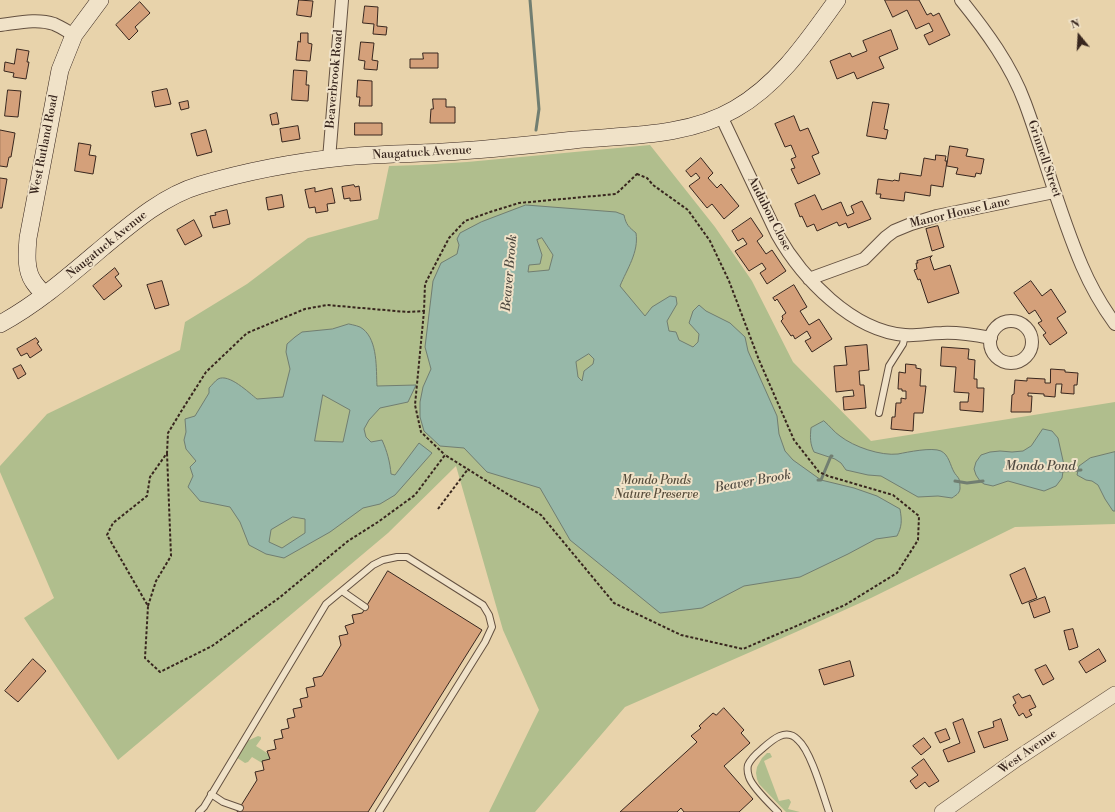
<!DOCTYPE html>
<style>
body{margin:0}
#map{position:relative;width:1115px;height:812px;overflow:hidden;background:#e8d3ab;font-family:"Libre Bodoni",serif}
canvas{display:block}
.north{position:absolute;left:1059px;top:16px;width:40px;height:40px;-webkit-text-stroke:3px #f0e2c8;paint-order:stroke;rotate:342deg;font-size:11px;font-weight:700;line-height:16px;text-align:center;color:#38261e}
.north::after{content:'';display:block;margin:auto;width:14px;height:18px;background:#38261e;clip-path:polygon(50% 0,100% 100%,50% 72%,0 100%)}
</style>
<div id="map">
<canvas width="1115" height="812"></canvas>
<div class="north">N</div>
</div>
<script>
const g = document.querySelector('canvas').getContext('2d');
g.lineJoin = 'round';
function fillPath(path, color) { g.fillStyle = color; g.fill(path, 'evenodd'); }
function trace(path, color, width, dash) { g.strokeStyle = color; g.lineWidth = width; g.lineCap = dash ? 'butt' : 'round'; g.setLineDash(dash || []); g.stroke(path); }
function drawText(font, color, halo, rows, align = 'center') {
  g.font = font + ' "Libre Bodoni",serif'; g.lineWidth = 4; g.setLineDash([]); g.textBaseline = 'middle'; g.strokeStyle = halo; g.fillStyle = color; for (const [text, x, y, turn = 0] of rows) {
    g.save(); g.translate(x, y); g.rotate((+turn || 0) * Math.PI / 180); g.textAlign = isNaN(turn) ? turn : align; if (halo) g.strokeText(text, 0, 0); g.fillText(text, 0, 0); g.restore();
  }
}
fillPath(new Path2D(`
 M650,145L715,227L752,281L793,362L871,441L1115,402V524L1015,527L871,598L796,632L625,707L535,812H489L539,710L503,630L456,466L388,533L118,760L24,618L54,598L0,472V466L47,414L180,350L185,322L247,284L308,238L378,219L389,166L420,165L467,162Z
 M258,736L261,737V739L256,746L360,812H344L252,757L248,762L245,763L236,757L245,742Z
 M767,753H770L772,757L764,761L779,801L789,799L791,802L788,809L800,812H786L784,810L759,784L757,779L756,773L757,767L762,758Z`), '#b0be8d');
const water = new Path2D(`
 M526,205L616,212L624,215C626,225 629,227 636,233C639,252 627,269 620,286L645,316L652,307L670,296L676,297L677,304L667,321L669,331L676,332L679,340L693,347L698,342L699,334L689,323L693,311L699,305L706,311L730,323L745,337L748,351L777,416L779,434L785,451L793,460L821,480L854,488L877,496L900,509C902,521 902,526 897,536L876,539L848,554L800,577L744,586L702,608L660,613L570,540L540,488L487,472L464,448L440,446L424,431L420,417V402L423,387L431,369L425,347L433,281L441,263L457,254L459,245L457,239L460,233L481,222ZM542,238L553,255L549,270L528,272L529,265L540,264L542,255L537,240ZM589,354L594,359L593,364L584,371L582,381L578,377L576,362Z
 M349,324C353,325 360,326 363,329C378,341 376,369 377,386L416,385L408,402L380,408L369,420L364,429L366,437L371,442L382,440C387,451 390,462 391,474L395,475L419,443L432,453L395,495L380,504L363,508L330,532L284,558L266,554L249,545L240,522L230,507L200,501L188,487L193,476L190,467L196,461L186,449L184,440L186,432L185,419L195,416L209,393V388C212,385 215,381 218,379C229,373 249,393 257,399L283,397L290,369L286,352L287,344L295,337L302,332L332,329ZM323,395L350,410L343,442L315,441ZM293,517L305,519V533L282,548L269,542L271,530Z
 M824,421C830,426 834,432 840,436C854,447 881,456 898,454C908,452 932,447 941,451C949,455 950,465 954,472C955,474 958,477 959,479C960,482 960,486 960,489C959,494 956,495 952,498L938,496L918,497L881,476L868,475L846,470L841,463L835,459L814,452C810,444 810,437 811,428Z
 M1043,429L1052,431L1058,438L1064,465L1062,478L1056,486L1044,491L1008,481L993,486L984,484L980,481L976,475L974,469L976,462L981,455L990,452L1000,451L1012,452L1023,451L1031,446Z
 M1115,452V511H1113L1105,499L1098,485L1092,481L1086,480L1077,475L1079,466L1090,458Z`);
fillPath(water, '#97b8a9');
trace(water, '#717e71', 1);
trace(new Path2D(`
 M530,0L539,109L536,130
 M1060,471L1081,470
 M818,480H821L831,456H832
 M955,481L967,483L983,481`), '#717e71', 3);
const building = new Path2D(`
 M299,0L313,1L311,17L297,15Z
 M885,0H919L927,15L931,13L933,16L939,13L950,35L929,45L924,35L933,31L929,23L916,29L907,10L893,17Z
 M140,2L150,13L135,27L138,31L129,40L116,25Z
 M365,6L378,7L377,26L387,27L386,35L373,34L374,24L363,23Z
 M891,30L898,49L879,57L884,68L857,79L854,72L837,79L830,61L850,53L852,57L867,51L863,41Z
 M301,33H308V43L312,44L310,61L296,60L298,41L300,42Z
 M361,42L374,43L372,60L378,61L377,70L364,69L365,61L359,60Z
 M17,49L29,51L27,62H29L26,79L13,77L14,73L4,71L5,62L14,64Z
 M423,53H438V68H410V59H423Z
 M294,70L307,71L306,85H309L308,101L292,100Z
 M358,80L372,81V106H359L360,97H357Z
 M167,89L171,104L155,107L152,92Z
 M8,90L21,91L18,117L5,116Z
 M433,99H446V107H455V123H430L431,109H433Z
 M188,101L189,108L181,110L179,103Z
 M873,102L889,104L884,129L888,130L886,139L867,136Z
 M277,113L279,124L272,125L270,115Z
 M794,116L800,131L808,128L819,153L812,156L820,174L798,184L791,169L795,168L791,159L796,157L791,145L785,147L775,124Z
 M355,123H382V135H355Z
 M298,126L300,139L282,142L280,129Z
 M0,130L15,133L11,157H9L7,167L0,166Z
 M206,130L212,152L197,156L191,134Z
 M79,143L91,145L89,155L96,156L93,174L75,171Z
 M950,146L968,149L966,156L984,159L981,174L976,173L975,177L956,174L958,168L947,166Z
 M936,155L946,156L945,161H947L943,187L931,185L930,196L905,192L904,201L880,198L881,194H876L878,179L893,181L894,180L899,181L900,173L921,176L924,158L935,160Z
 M701,158L713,173L708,178L717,188L721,184L739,206L724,219L712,204L707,208L689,186L700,178L696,173L691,177L686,171Z
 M0,178L7,179L2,208H0Z
 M354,185L355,187L359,186L361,200L350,201V198L344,199L342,187Z
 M315,188V192L332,188L335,203L327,204L328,211L316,213L315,207L309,208L305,190Z
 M282,195L284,207L268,210L266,198Z
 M815,195L822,210L841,202L847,216L854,213L851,206L862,201L871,219L848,228L846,223L839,226L837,222L817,231L814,224L807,227L802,216L800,217L795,204Z
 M227,210L230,224L213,228L210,216L216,215L215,213Z
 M751,218L763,236L757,241L766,254L772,250L786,271L767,284L760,273L766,269L762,263L749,271L735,251L747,244L743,238L738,241L732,231Z
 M194,220L202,236L185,245L177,230Z
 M938,226L944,247L932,251L926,229Z
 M932,256L930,258L934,270L950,265L959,293L928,303L920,279L918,280L914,270L917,269L916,263H918L917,261Z
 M115,268L119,274L115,277L122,286L104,300L93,286Z
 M162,281L169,305L155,309L147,285Z
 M1031,281L1042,296L1051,289L1066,312L1057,318L1067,333L1050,345L1043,335L1046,333L1038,323L1042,321L1035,310L1029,314L1014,293Z
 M794,285L807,307L800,311L809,325L819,319L832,339L812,352L805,341L811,338L807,331L795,339L793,335L791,336L781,321L783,319L782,316L786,313L777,299L775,301L773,298Z
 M36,338L39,342L37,343L42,350L30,358L27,353L21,356L17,349Z
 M867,345L869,370L859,371L860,385H864L866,408L844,410L843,397L854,396L853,390L836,392L834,366L847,365L845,347Z
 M942,347L969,349L968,359L975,360L974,379H977V388H984L983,412L960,410V402H968L969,393L954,392L956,367L941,366Z
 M906,364L916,365V368L921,369L920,386H926L923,413H914L913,431L891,429L892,417H895L896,403H901V398L906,399V391H902V389H898L899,372L905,373Z
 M21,365L26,374L18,379L13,369Z
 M1051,369L1065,370V372L1078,373L1077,385H1074V394L1061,393L1062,384H1056L1055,397L1044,396V394L1028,393V396H1032L1031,412H1011L1012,395L1014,394L1015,380L1027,381V378L1045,379V383H1050Z
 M1025,568L1037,598L1022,604L1010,575Z
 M388,571L482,630L368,812H237L257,780L255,772L264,770L262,761L270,759L267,751L276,749L274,740L283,738L281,730L289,728L287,719L295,717L293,709L302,707L300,699L308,697L306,688L315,686L313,678L322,676L341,645L339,636L348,634L345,626L354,623L352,615L362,613Z
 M1045,597L1050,612L1034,618L1029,603Z
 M1073,629L1078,647L1069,650L1064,631Z
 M1099,649L1106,661L1086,673L1079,662Z
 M33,659L46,671L18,702L5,691Z
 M850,661L854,676L824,685L819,670Z
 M1046,665L1054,679L1043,685L1035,670Z
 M1019,694L1022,698L1030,695L1036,707L1029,710L1032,715L1026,718L1023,713L1019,716L1013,705L1016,703L1013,697Z
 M724,708L744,730L741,733L750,743L724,766L753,799L739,812H684L681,808L677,812H620L697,742L691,736L701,728L699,726L713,713L716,715Z
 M963,719L975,752L948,762L943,750L960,743L953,723Z
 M1001,719L1008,740L984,748L978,732L994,727L993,722Z
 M946,729L950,739L940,743L935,733Z
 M924,738L931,747L921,755L913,746Z
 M924,759L939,781L929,787L925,782L916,789L910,781L918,775L912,768Z`);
fillPath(building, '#d4a07a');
trace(building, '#38261e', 1);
const service = new Path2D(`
 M879,413L889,366L903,344L905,335
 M342,591L365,607
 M211,794L223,802L240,808
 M199,812L204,807L326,604L373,565L383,560L397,557H407L483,605L489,615L492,627L485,642L379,812
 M778,812C770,804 752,787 749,777C748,774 747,769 748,765C751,758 756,754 762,749C772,740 786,727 798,740C811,751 823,795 829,812`);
const minor = new Path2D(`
 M961,0C986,31 1011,65 1025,103C1045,157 1059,213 1082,266C1091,287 1102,306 1115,324
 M0,25C17,23 37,18 54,24C61,27 67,31 74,35
 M721,116L777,234C802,278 852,331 905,335C917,336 930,333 942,333C958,332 975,335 991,338
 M329,159L342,0
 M809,279L864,259L886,237L894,231L911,224L937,216L1054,192
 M990 342a21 21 0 1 1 42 0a21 21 0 1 1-42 0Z`);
const tertiary = new Path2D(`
 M942,812L1018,758L1115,694`);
const secondary = new Path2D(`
 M45,295C41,291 36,286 33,281C25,269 27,251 28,238L60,70L74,35L100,0
 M0,324C37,304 69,276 102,248C132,223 163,196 200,185C247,171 295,162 344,157C377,154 410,154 443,152C487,150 530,145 574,140C628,135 687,137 735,109C779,84 808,40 837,0`);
trace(service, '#645141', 8);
trace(minor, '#645141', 14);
trace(tertiary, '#645141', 16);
trace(secondary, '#38261e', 18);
trace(new Path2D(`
 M637,174L647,178L653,185L688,210L710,241L729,281L759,360L794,440L819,472L828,476L893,495L919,516L918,540L897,573L845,605L743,649L681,635L614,603L541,515L445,455L415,495L378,522L348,541L279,598L212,646L160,672L145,658L148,606L107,535L113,523L147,496L150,477L167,453L168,433L182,410L206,372L247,333L305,309L327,305L407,312L424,311L425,284L449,238L465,221L490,212L519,203L616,194Z
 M424,311L415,405L421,432L445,455
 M438,509L468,469
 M148,606L156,581L171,556L167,453`), '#38261e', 2, [3, 2]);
trace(service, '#f0e2c8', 6);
trace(minor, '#f0e2c8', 12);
trace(tertiary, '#f0e2c8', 15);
trace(secondary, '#f0e2c8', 17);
drawText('12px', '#38261e', '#f0e2c8', [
 ["Beaverbrook Road",335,79,-85],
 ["West Rutland Road",45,145,-79],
 ["Naugatuck Avenue",422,153,-3],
 ["Grinnell Street",1044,159,71],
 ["Manor House Lane",960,213,-13],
 ["Audubon Close",769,214,63],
 ["Naugatuck Avenue",107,245,-39],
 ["West Avenue",1028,752,-35]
]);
drawText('italic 12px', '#564c3a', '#f0e2c8', [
 ["Mondo Ponds",656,481],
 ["Nature Preserve",656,495]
]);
drawText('italic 13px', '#504a41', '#f0e2c8', [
 ["Beaver Brook",510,273,-85],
 ["Mondo Pond",1040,467],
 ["Beaver Brook",753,482,-10]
]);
</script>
